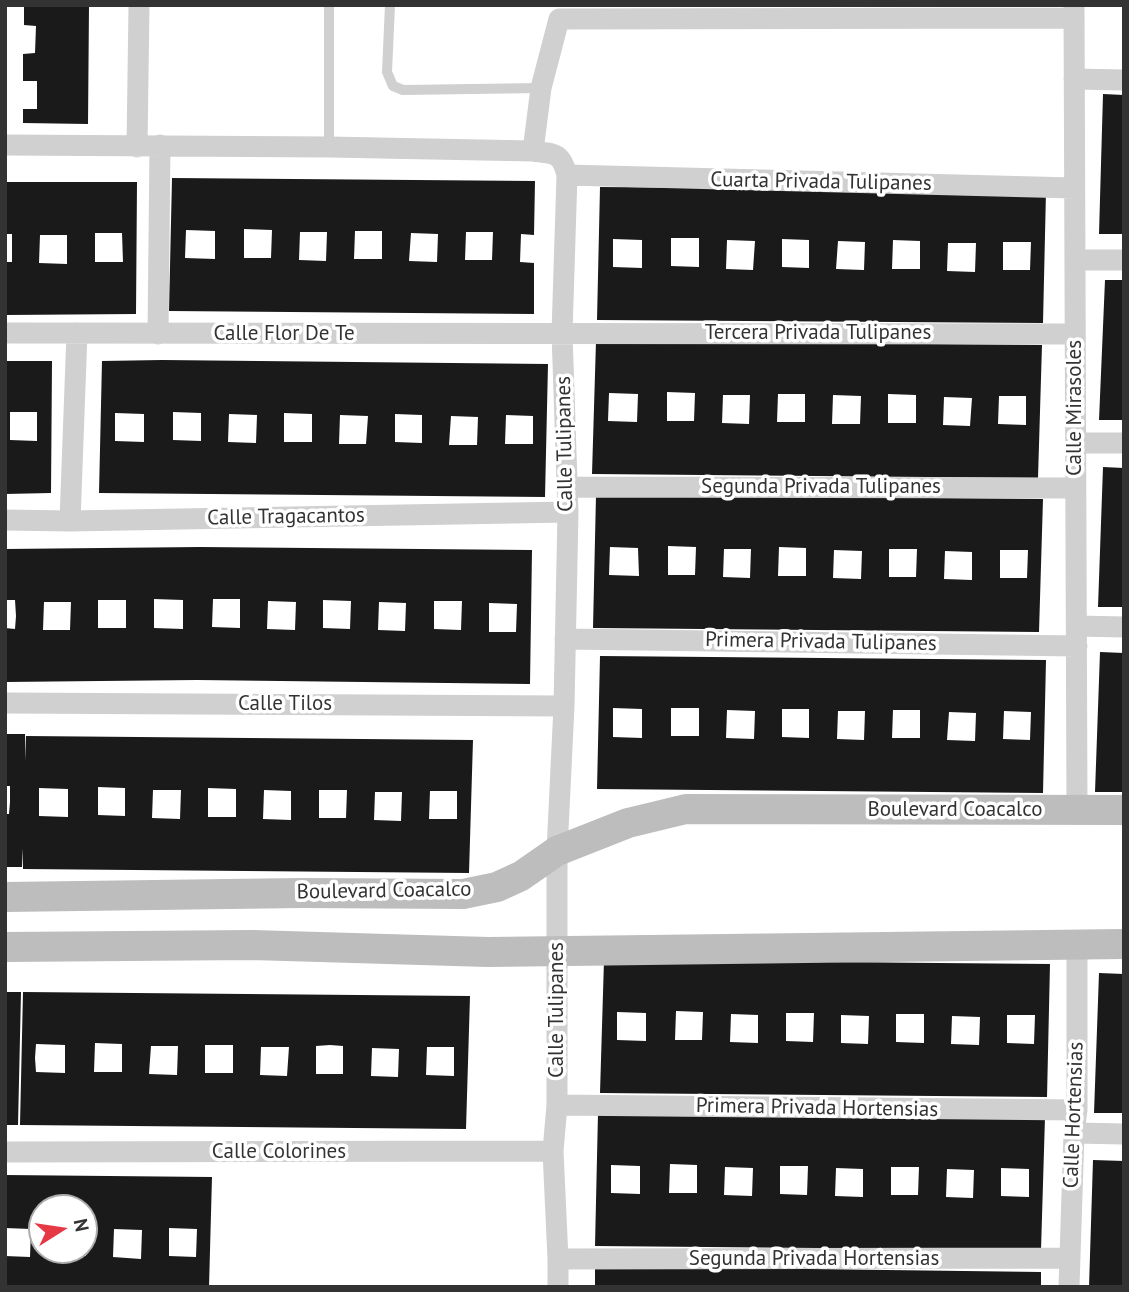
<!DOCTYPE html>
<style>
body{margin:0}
#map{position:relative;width:1129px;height:1292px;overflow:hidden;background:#fff;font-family:"PT Sans",sans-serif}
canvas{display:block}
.frame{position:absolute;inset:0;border:7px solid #333;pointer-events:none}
.north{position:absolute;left:28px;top:1194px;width:70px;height:70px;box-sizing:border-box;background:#fff;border:2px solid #adadad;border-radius:50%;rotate:78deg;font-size:19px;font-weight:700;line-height:28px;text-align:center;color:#333}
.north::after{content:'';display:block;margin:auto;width:24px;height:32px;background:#e63946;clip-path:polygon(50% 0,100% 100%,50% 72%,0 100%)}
</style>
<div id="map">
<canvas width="1129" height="1292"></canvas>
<div class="frame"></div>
<div class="north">N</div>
</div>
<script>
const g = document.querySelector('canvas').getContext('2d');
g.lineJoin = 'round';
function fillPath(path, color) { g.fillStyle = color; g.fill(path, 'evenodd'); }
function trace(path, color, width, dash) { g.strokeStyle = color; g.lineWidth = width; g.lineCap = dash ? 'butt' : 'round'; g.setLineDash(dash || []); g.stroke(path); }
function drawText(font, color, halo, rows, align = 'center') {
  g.font = font + ' "PT Sans",sans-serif'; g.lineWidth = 7; g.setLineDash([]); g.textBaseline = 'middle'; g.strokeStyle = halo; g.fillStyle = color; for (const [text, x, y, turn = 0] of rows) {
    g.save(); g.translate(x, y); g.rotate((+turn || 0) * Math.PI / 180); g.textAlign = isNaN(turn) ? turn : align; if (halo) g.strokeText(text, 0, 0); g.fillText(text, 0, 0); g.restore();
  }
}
fillPath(new Path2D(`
 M24,5H89L88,124L23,123V109H37V81H23V54L35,53L36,26L24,25Z
 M1103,94L1124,95V234H1099Z
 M172,178L535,181L534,235L521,234L520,262L534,263V314L169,311ZM244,229L272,230L271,258H244ZM186,230L215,231V259L185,258ZM355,231H382V259H354ZM300,232H327L326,261L299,260ZM466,232H493L492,260H465ZM411,233L438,234L437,262L409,261Z
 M5,182H137L136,314L5,315V262H12V234H5ZM95,233H122L123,262H95ZM40,235H67V264L39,263Z
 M600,187L1046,191L1043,323L597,320ZM671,238H699V267L671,266ZM613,239L642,240V268L613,267ZM782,239L809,240V268L782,267ZM727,240L755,241L753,270L726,269ZM893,240L920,241V269H892ZM838,241L865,242L864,270L836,269ZM1003,242H1031L1030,270H1003ZM948,243H976L975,272L947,271Z
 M1105,280H1124V420H1099Z
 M596,341L1042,345L1038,478L592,474ZM667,392L695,393L694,421H667ZM609,393L638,394L637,422L608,421ZM778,394H805V422H777ZM888,394L916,395V423H888ZM723,395H750L749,424L722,423ZM833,395L861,396L860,424H832ZM999,396H1026V425L998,424ZM944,397L972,398L970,426L943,425Z
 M162,360L548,364L545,497L99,493L102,361ZM173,412L201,413V441L173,440ZM115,413L144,414V442L115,441ZM284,413L312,414V442H284ZM229,414L257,415L256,443L228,442ZM395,414L422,415V443L395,442ZM340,415L368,416L366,444H339ZM506,415L533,416V444H505ZM451,416L478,417L477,445H449Z
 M5,361H52L51,493L5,494ZM10,412H37V441L10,440Z
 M1103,467L1124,468V607H1098Z
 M596,495L1043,499L1039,632L593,628ZM668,546L696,547L695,575H668ZM610,547L638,548L639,576L609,575ZM779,547L806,548V576H778ZM724,549H751L750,578L723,577ZM889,549H917L916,577H889ZM834,550L862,551L861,579L833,578ZM1000,550H1028L1027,578H1000ZM945,551L972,552V580L944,579Z
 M200,547L532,550L530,684L197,680L5,682V628L15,629L16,616L15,600H5V549ZM154,599L183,600V629L154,628ZM213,599H240V628L212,627ZM98,600H126V628H98ZM323,600L351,601L350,629L323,628ZM268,601L296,602L295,630L267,629ZM434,601H462L461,630L434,629ZM44,602H71L70,630H43ZM379,602L406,603L405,631L378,630ZM489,603L517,604L516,632H489Z
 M1100,652L1124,653V792H1095Z
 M600,656L1046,660L1043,793L597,789ZM613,708L642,709V738L613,737ZM671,708H699V736H671ZM782,709H809V738L782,737ZM727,710L755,711L754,739L726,738ZM893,710H920V738H892ZM838,711H865L864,740L837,739ZM1004,711L1031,712L1030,740L1003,739ZM949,712L976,713L975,741L947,740Z
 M5,734H25L26,761V736L473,740L469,873L23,869V848L22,867H5V814H9L10,802V786H5ZM98,787L125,788V816L98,815ZM39,788L68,789V817L39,816ZM208,788L236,789V817H208ZM153,790H181L180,819L152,818ZM264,790L291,791V820L263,819ZM319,790H347L346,818H319ZM430,791H457V819H429ZM375,792H402L401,821L374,820Z
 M604,960L1050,964L1047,1097L600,1093ZM676,1011L703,1012L702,1040H675ZM617,1012L646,1013V1041L617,1040ZM786,1013H814L813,1042L786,1041ZM731,1014L758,1015V1043L730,1042ZM896,1014H924V1043L896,1042ZM841,1015L869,1016L868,1044L841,1043ZM1007,1015H1035L1034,1044L1007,1043ZM952,1016L980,1017L979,1045L951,1044Z
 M1099,973L1124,974V1113H1094Z
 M5,992H21L18,1125H5Z
 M23,992L470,996L466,1129L20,1125ZM95,1043L122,1044V1072H94ZM36,1044L65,1045V1073L36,1072L35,1058ZM205,1045H233V1073H205ZM330,1045L343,1046V1074H316V1046ZM151,1046H178L177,1075L149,1074ZM261,1047H289L287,1076L260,1075ZM427,1047H454V1076L426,1075ZM372,1048L399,1049L398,1077L371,1076Z
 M598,1113L1045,1117L1041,1250L595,1246ZM670,1164L697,1165V1193H669ZM611,1165L640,1166V1194L611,1193ZM780,1166H808L807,1195L780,1194ZM725,1167L753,1168L752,1196L724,1195ZM891,1167H919L918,1195H891ZM836,1168L863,1169V1197L835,1196ZM1001,1168L1029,1169V1197L1001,1196ZM947,1169L974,1170L973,1198L946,1197Z
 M1093,1160L1124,1161V1287H1089Z
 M5,1175L212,1177L209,1287H5V1256L30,1257L31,1229L5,1228ZM42,1208H84V1227H86V1256L58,1255V1250H42ZM169,1228L197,1229L196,1257L169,1256ZM114,1229L142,1230L141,1259L113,1257Z
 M655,1267L1041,1272V1287H595V1268Z`), '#1a1a1a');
trace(new Path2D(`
 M329,5V147
 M390,5L387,72L393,86L403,90L541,88`), '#d0d0d0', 10);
trace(new Path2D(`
 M1074,5L1077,810
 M1074,79L1124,80
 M5,145L329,147L533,151C555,154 561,152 567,175L562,333L568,512L564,706L557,851V1105L553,1151L558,1259V1287
 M137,147L139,5
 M533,151L541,88L559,19L1074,18
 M567,175L1074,188
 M1075,260H1124
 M5,333L1074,334
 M158,334L160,145
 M1076,443H1124
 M567,487L1075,488
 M5,520L70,521L568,512
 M70,521L77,333
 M1077,626L1124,627
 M565,639L1077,646
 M5,703L564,706
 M557,1105L1077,1110
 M1074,1133L1124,1134
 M5,1152L553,1151
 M558,1259L1069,1258
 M1069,1287L1074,1133L1077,1110V944`), '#d0d0d0', 21);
trace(new Path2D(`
 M5,897L303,893L463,894L497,887L521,876L557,851L628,823L686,809L1124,810
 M5,947L252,945L488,952L1124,944`), '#bdbdbd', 30);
drawText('21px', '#333', '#fff', [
 ["Cuarta Privada Tulipanes",821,182,1],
 ["Tercera Privada Tulipanes",818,333],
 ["Calle Flor De Te",284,334],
 ["Calle Mirasoles",1075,408,-90],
 ["Calle Tulipanes",565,444,-91],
 ["Segunda Privada Tulipanes",821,487],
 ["Calle Tragacantos",286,517,-1],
 ["Primera Privada Tulipanes",821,642,1],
 ["Calle Tilos",285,704],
 ["Boulevard Coacalco",955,810],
 ["Boulevard Coacalco",384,891,-1],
 ["Calle Tulipanes",557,1010,-90],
 ["Primera Privada Hortensias",817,1108,1],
 ["Calle Hortensias",1074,1115,-88],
 ["Calle Colorines",279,1152],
 ["Segunda Privada Hortensias",814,1259]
]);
</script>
